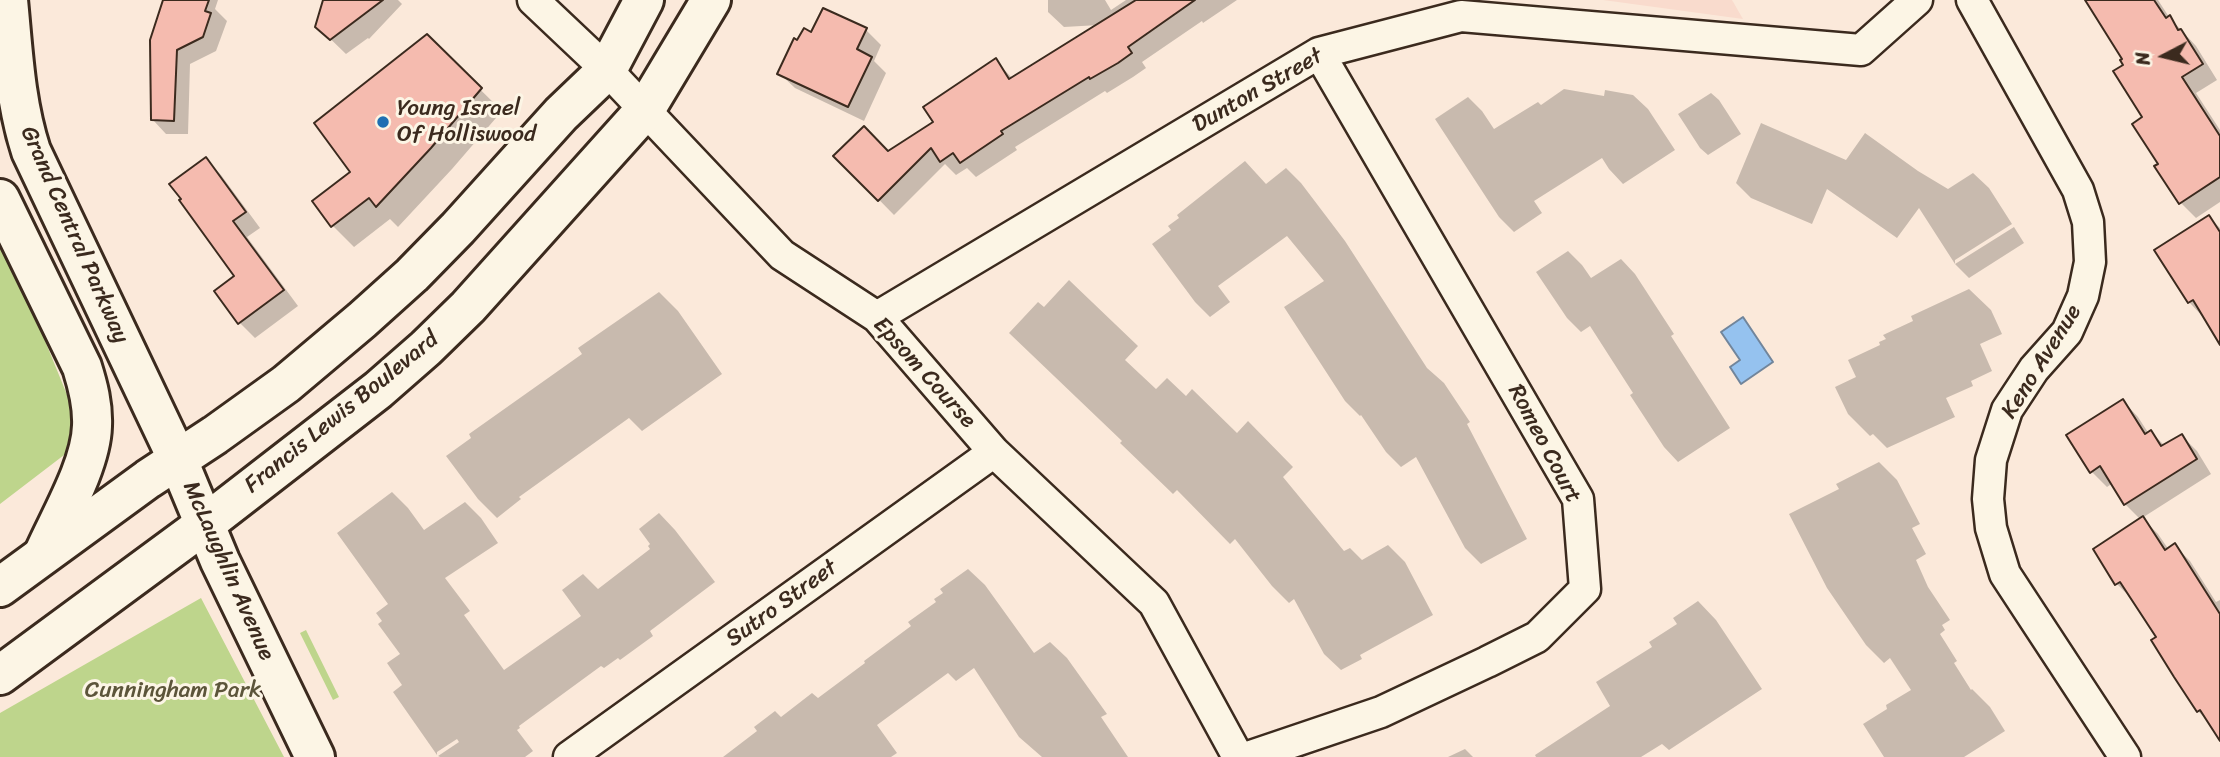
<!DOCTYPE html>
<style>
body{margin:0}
#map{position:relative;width:2220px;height:757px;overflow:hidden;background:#fbe9da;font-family:Sriracha,sans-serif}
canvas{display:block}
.north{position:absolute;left:2129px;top:21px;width:70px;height:70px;-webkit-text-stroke:5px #fcf5e5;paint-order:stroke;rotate:263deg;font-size:19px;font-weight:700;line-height:28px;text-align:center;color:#3b2a1e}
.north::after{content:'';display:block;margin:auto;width:24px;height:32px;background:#3b2a1e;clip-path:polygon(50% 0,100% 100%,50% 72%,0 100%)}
</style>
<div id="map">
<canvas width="2220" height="757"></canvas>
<div class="north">N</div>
</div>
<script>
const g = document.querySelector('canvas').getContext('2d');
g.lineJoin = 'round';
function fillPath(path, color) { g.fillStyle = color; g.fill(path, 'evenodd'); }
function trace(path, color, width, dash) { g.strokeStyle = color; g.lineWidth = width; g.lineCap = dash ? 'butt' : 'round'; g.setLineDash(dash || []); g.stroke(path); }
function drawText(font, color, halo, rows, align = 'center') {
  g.font = font + ' Sriracha,sans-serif'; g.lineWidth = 6; g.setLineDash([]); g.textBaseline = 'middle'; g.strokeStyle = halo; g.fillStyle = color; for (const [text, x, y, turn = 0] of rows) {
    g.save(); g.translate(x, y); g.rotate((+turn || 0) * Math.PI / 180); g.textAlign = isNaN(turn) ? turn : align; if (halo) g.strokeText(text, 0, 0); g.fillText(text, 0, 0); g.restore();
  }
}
fillPath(new Path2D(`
 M1603,0H1732L1743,19Z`), '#f9dbcd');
fillPath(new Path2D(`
 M0,230L85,439L0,504Z
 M201,598L284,757H0V713Z
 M306,630L339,697L333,700L300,633Z`), '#bed58c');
const water = new Path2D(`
 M1743,317L1773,362L1741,384L1730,367L1740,360L1721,332Z`);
fillPath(water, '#95c2ef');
trace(water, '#71859b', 2);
fillPath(new Path2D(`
 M165,0H218L215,9L227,21L216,51L190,64L188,134H166L153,120Z
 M325,0H398L402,4L369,39L368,38L346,54L317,26Z
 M1048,0H1105L1111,10L1126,0H1237L1203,23L1202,21L1142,62L1146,68L1133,77L1107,93L1105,91L1015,147L1017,150L976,177L967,168L956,175L945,164L894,215L836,156L888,153L935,122L996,61L1013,79L1099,25L1064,27L1048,12Z
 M2104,0H2158L2169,17L2196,46L2217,80L2196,93L2220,130V202L2196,218L2180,202L2160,164Z
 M866,30L881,45L874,61L886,73L864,121L795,88L779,73L798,42L812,35Z
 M426,36L502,111L452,169L398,227L390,219L354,247L333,226L314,201L352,172Z
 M1564,89L1604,96L1605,90L1633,95L1648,109L1675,150L1623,184L1609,169L1602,158L1534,201L1542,213L1514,232L1499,217L1435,119L1468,97L1482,111L1494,129L1538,102L1541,105Z
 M1711,93L1719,100L1741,134L1708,155L1700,148L1678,114Z
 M1761,123L1846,160L1865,133L1918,171L1948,189L1973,173L1989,188L2012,224L1955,260V264L1919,208L1897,238L1827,189L1812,224L1751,198L1736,183Z
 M206,159L221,175L260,228L247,237L298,306L255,338L240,323L217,291L237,277L183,200Z
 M1245,161L1266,184L1286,168L1301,183L1345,241L1427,368L1444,383L1470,422L1467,424L1527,539L1481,564L1465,548L1416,457L1401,467L1386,452L1361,415L1360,416L1345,401L1284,307L1324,281L1287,236L1218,286L1230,302L1210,317L1195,302L1152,244L1171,230L1168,226L1179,218L1177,215Z
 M2209,217L2220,228V335L2189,302Z
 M2014,227L2024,243L1969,278L1955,264Z
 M1568,251L1582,265L1591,278L1621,259L1635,274L1674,334L1671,336L1730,428L1678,462L1664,447L1630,395L1633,393L1590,326L1581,332L1567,318L1536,272Z
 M1069,280L1138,346L1125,360L1156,389L1167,378L1186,396L1192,389L1237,433L1248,421L1293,467L1283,477L1344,551L1350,548L1362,560L1388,545L1405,562L1433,615L1360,655L1362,659L1341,670L1324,654L1294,599L1289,603L1272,586L1235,539L1230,544L1177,490L1173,494L1120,443L1122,441L1009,333L1038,302L1044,307Z
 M1969,289L1991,310L2002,334L1980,344L1992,371L1971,381L1973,386L1946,398L1955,417L1887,448L1873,434L1870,436L1848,414L1835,387L1856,377L1848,360L1880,345L1879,342L1886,339L1883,335L1913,321L1911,316Z
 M659,292L678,311L722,374L642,431L629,418L519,497L521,499L497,518L478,499L446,456L471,438L469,434L582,354L578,348Z
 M2123,401L2138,417L2149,434L2151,432L2165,446L2182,436L2197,451L2211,474L2142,518L2158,534L2169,550L2175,546L2190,561L2216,602L2220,600V738L2210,723L2198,711L2158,638L2132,599L2117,584L2095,550L2141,520L2125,504L2113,483L2107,487L2092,472Z
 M1879,462L1897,480L1920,524L1912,528L1926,554L1916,560L1928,587L1950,620L1942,625L1945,630L1940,634L1957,661L1954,663L1971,690L1972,689L1990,707L2005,731L1964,757H1884L1863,724L1887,709L1886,705L1911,690L1890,658L1884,663L1866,645L1827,588L1789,514L1839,489L1836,484Z
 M392,492L408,508L424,530L465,502L481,518L498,543L445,578L470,611L464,615L504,670L581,616L562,590L583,574L598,589L650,549L648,546L650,544L639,529L659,513L675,530L715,582L650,631L653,636L620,660L618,658L604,668L601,666L519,726L520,728L517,730L533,751L525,757H440L438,756L459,742L457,739L437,752V755L393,692L402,685L387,663L400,654L378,624L382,621L376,613L388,604L337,533Z
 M968,569L985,585L1034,653L1050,642L1067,658L1107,714L1101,717L1128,757H1042L1019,737L974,668L956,681L948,673L877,725L897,753L891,757H723L757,731L754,727L775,711L781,717L812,693L818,698L865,663L864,661L911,626L908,622L936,602L934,599L943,593L940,589Z
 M1698,601L1716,620L1762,689L1669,750L1662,744L1641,757H1536L1535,755L1610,706L1596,682L1652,647L1649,642L1677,624L1673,618Z
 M1465,749L1473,757H1448Z`), '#0003');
const building = new Path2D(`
 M163,0H209L205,11L211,13L203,37L177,50L174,121L151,120L150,40Z
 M323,0H383L330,40L315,27Z
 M1136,0H1195L1128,47L1132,53L1118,63L1090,79L1089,77L1001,131L1003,134L960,163L953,153L940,162L931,148L878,201L833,156L864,126L888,151L933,122L923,107L996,58L1009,79Z
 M2085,0H2154L2166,18L2170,15L2178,30L2181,29L2203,64L2182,77L2220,136V177L2179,204L2154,166L2158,164L2132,124L2142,117L2113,71L2123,65L2120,60L2122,59Z
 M823,8L867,28L857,49L872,57L848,107L777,74L794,38L797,40L804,28L811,32Z
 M427,34L482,88L431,148L376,207L369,198L331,227L312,201L350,172L314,123Z
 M206,157L246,212L233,221L284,290L238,324L214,291L234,276L179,200L181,199L169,184Z
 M2209,215L2220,232V345L2193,300L2188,303L2154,250Z
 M2123,399L2145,434L2151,430L2161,446L2182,434L2197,459L2124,505L2100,466L2090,473L2066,435Z
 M2143,516L2165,550L2175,543L2220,614V741L2200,710L2197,712L2174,677L2151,640L2156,637L2120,582L2115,585L2093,549Z`);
fillPath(building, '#f5bbaf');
trace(building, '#3b2a1e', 2);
const street = new Path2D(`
 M533,0L607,70L782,255L877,317L994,452L1154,603L1238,757
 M1972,0L2078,190L2088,222L2090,262L2083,296L2067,332L2034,369L2007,410L1991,460L1988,499L1991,528L2005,574L2125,757
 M877,317L1319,53L1461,16L1861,50L1917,0
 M569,757L994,452
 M1248,757L1381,712L1487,662L1537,637L1585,589L1578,499L1319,53`);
const secondary = new Path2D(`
 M8,0C13,51 15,102 31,151L178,460L220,561L315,757`);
const primary = new Path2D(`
 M0,587L148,479L215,435L286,384L362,320L412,275L458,228L561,114L607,70L644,0
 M0,675L205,524L378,390L426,348L468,307L645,110L711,0`);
const highway = new Path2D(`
 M0,199L82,367C88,386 93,405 92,426C91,465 60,517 44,553`);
trace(street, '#3b2a1e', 35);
trace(secondary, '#3b2a1e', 44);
trace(primary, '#3b2a1e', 44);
trace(highway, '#3b2a1e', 44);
trace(street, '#fcf5e5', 30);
trace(secondary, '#fcf5e5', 38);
trace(primary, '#fcf5e5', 38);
trace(highway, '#fcf5e5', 38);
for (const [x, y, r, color] of [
 [383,122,7,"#1f6fb2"]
]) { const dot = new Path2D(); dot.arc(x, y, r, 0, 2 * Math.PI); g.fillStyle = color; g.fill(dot); trace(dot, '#fcf5e5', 2.5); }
drawText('23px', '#3b2a1e', '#fcf5e5', [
 ["Dunton Street",1258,91,-30],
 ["Grand Central Parkway",74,235,66],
 ["Keno Avenue",2042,362,-58],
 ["Epsom Course",924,373,48],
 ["Francis Lewis Boulevard",342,413,-39],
 ["Romeo Court",1544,444,62],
 ["McLaughlin Avenue",228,571,66],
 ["Sutro Street",782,604,-36]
]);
drawText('23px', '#3b2a1e', '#fcf5e5', [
 ["Young Israel",397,109],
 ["Of Holliswood",397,135]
], 'left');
drawText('23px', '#5c553a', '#fcf5e5', [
 ["Cunningham Park",173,691]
]);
</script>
